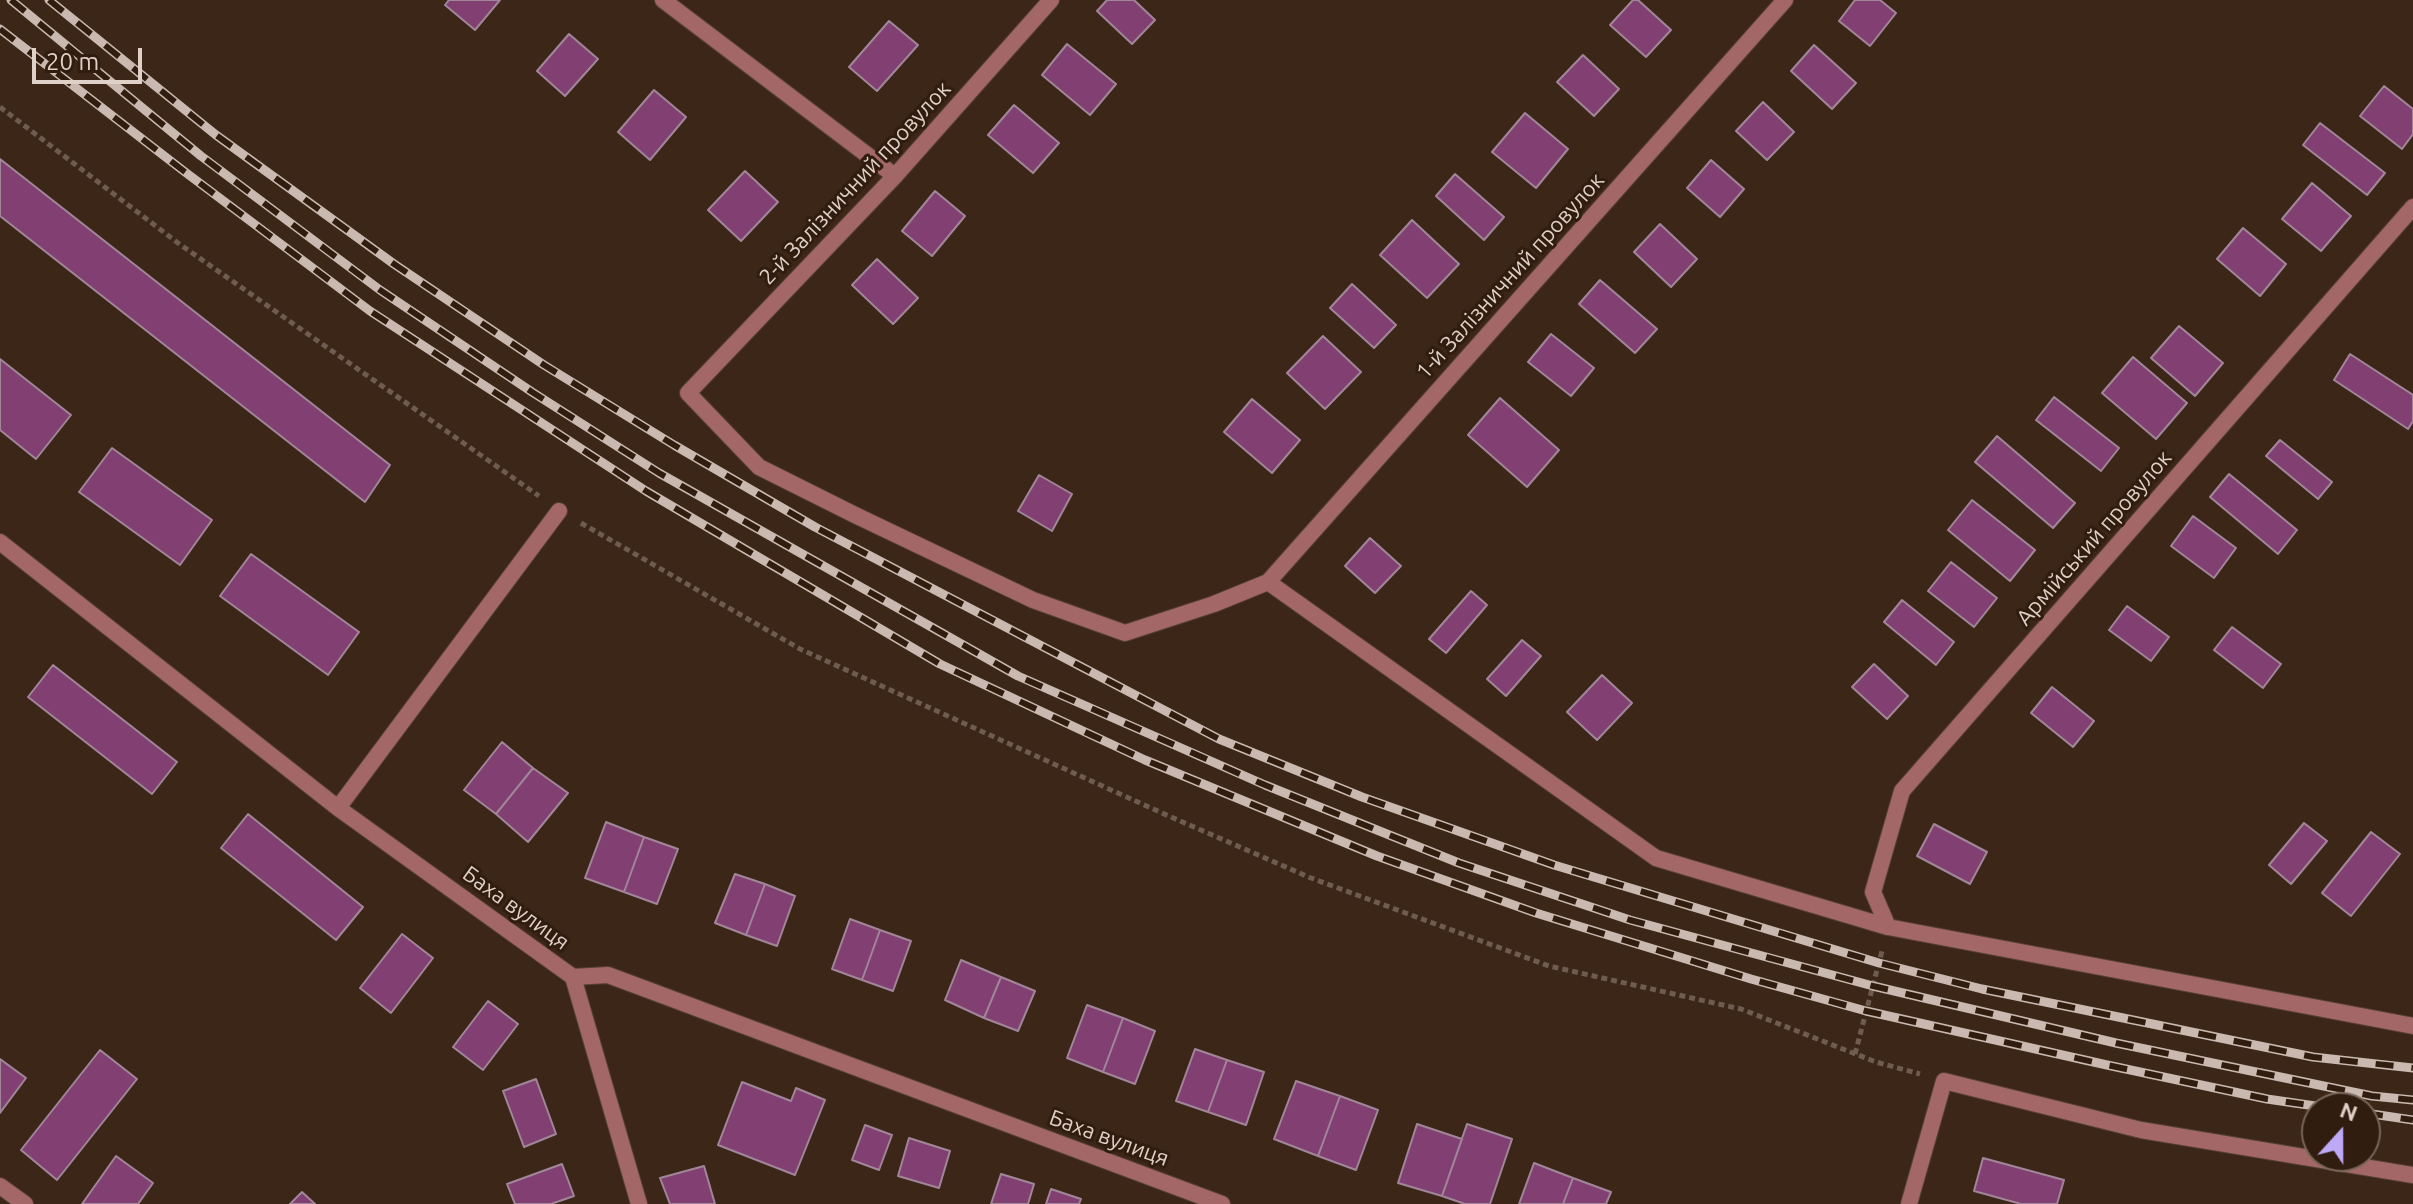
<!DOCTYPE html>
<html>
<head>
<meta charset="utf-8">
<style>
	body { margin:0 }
	#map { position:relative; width:2413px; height:1204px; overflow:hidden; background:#3c2618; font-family:Ubuntu,sans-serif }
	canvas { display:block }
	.north { position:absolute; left:2301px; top:1092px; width:80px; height:80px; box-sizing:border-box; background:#311d0f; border:2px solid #776559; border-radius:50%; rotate:21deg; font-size:22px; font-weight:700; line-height:32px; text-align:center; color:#dfd0c8 }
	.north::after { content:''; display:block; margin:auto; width:28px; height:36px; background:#bda9f5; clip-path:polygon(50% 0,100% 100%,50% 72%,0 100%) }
	.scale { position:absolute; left:32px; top:48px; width:110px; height:36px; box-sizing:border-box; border:4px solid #dfd0c8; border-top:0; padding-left:10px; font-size:24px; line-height:28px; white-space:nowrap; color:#dfd0c8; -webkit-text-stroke:6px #311d0f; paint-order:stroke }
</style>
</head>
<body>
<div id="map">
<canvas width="2413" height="1204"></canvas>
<div class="north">N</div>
<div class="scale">20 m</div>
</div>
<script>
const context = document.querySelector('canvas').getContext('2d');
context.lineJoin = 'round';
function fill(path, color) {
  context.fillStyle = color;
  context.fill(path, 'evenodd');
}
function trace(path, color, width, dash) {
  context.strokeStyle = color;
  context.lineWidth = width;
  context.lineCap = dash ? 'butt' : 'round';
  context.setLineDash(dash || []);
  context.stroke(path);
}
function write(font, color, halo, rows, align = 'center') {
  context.font = font + ' Ubuntu,sans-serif';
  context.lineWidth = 6;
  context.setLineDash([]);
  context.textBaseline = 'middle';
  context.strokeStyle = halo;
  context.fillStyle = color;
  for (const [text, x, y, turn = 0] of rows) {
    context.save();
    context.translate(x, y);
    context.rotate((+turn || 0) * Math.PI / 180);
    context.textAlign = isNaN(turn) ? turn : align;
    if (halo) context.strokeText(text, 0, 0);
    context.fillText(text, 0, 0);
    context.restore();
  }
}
const building = new Path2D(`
	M449,0H500L475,30L445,5Z
	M1107,0H1134L1155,20L1132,44L1097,11Z
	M1633,0H1638L1671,30L1646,57L1610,25Z
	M1855,0H1880L1896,13L1870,46L1839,21Z
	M889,21L918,45L877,91L849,67Z
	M569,34L598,59L565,96L537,71Z
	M1067,44L1116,84L1090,115L1042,75Z
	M1814,45L1856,83L1832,109L1791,71Z
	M1583,55L1619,89L1594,116L1557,82Z
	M2384,86L2413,109V134L2402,149L2360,116Z
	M654,90L686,117L650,160L618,132Z
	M1763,102L1794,132L1767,160L1736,131Z
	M1014,105L1059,143L1033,173L988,135Z
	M1525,113L1568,149L1536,188L1492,152Z
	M2320,123L2385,173L2367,195L2303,145Z
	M0,159L390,465L365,502L0,216Z
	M1711,160L1744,189L1720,217L1687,188Z
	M745,171L778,202L741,241L708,210Z
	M1455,174L1504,217L1484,240L1436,196Z
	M2312,183L2351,216L2321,251L2282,219Z
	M935,191L965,216L932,256L902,231Z
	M1412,220L1459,264L1427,298L1380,255Z
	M1660,224L1697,259L1671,287L1634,252Z
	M2243,228L2286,264L2260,296L2217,259Z
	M877,259L918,298L893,324L852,285Z
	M1600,280L1657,329L1635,353L1579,304Z
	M1352,284L1396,325L1374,348L1330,308Z
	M2179,326L2223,363L2195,396L2151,358Z
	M1551,334L1594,368L1571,396L1528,362Z
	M1323,336L1361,372L1325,409L1287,373Z
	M2350,354L2413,395V421L2408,429L2334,380Z
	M2133,357L2187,403L2156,439L2102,393Z
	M0,359L71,415L36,459L0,430Z
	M2054,397L2119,448L2101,471L2036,420Z
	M1500,398L1559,450L1527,487L1468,435Z
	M1252,399L1300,440L1272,473L1224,432Z
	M1997,436L2075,503L2053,528L1975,462Z
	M2280,440L2332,482L2318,499L2266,456Z
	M112,448L212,520L180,565L79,492Z
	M2229,474L2297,530L2278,554L2210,497Z
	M1039,475L1072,494L1052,531L1018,511Z
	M1972,500L2035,550L2010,581L1948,530Z
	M2193,516L2236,548L2214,578L2171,546Z
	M1370,538L1401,566L1375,593L1345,566Z
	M251,554L359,632L328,675L220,596Z
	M1951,562L1997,598L1974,627L1928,591Z
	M1471,591L1487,605L1446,653L1429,639Z
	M1902,600L1954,642L1936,665L1884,622Z
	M2127,606L2169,637L2151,661L2109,630Z
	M2232,627L2281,664L2263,688L2214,650Z
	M1522,640L1541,656L1506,696L1487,679Z
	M1874,664L1908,696L1887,719L1852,687Z
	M53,665L177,762L152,794L28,697Z
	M1602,675L1632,703L1597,740L1567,712Z
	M2052,687L2094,721L2073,747L2031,713Z
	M502,742L533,768L496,814L464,790Z
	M533,768L568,793L528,842L496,814Z
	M248,814L363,907L336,940L221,848Z
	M606,822L644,837L624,892L585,878Z
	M2304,823L2327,841L2291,884L2269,865Z
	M1934,824L1987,852L1970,884L1917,856Z
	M2371,832L2400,854L2351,916L2322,893Z
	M644,837L678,849L657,904L624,892Z
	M735,874L765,884L746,935L715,923Z
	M765,884L795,896L777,946L746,935Z
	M850,919L880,930L862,980L832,969Z
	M880,930L911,941L893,991L862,980Z
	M402,934L433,958L391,1013L360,988Z
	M961,960L1001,977L984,1018L945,1000Z
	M1001,977L1035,991L1018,1031L984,1018Z
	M488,1001L518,1024L483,1070L453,1047Z
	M1087,1005L1123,1018L1103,1072L1067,1058Z
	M1123,1018L1155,1031L1135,1084L1103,1072Z
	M1195,1049L1227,1060L1208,1112L1176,1101Z
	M100,1050L137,1079L57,1180L21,1150Z
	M0,1059L26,1078L0,1113Z
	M1227,1060L1264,1072L1246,1125L1208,1112Z
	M536,1079L556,1134L524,1147L503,1091Z
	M1296,1081L1340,1096L1318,1156L1274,1139Z
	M742,1082L791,1101L796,1088L825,1100L795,1175L718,1145Z
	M1340,1096L1378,1110L1356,1170L1318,1156Z
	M1417,1124L1462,1139L1442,1196L1398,1183Z
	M1467,1124L1512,1139L1490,1204H1465L1442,1196Z
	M865,1125L892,1135L879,1170L852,1160Z
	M909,1138L950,1151L939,1188L898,1176Z
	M116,1156L153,1183L138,1204H82Z
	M1983,1158L2064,1180L2057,1204H2021L1974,1191Z
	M1534,1163L1573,1178L1563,1204H1519Z
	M562,1164L574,1196L551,1204H515L507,1184Z
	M704,1166L715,1204H670L660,1178Z
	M1001,1174L1034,1184L1028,1204H991Z
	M1573,1178L1611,1192L1606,1204H1563Z
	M1051,1189L1081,1199L1079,1204H1046Z
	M302,1192L315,1204H290Z`);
fill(building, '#823f72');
trace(building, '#a08698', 2);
const minor = new Path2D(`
	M663,0L895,176
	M1051,0L895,176L688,393L759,467L855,515L1033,600L1125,633L1214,604L1268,582L1656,858L1888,927L2413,1026
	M0,542L338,808L573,977L608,975L1222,1204
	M1268,582L1785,0
	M338,808L559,511
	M1888,927L1873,892L1902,791L2413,207
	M573,977L639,1204
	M0,1186L25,1204
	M1909,1204L1944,1081L2141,1130L2413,1175`);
trace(minor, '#564134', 18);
trace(new Path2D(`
	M0,107L178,243L539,496
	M581,523L800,649L1162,813L1311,878L1549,966L1741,1009L1876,1062L1920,1074
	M1855,1054L1882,951`), '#6f5b4f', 5, [6, 4]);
trace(minor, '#a36768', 16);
const rail = new Path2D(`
	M11,0L201,156L380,290L532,392L659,473L1018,676L1265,785L1459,863L1630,920L1873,986L2116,1043L2372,1096L2413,1100
	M49,0L216,135L394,264L544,365L674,445L815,527L1219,739L1362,797L1554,865L1879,963L1982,989L2313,1057L2413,1068
	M0,29L185,172L370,311L646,491L940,664L1145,760L1377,856L1536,913L1751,979L1866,1011L2107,1065L2267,1099L2329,1108
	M2365,1113L2413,1120`);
trace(rail, '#c9b9b0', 9);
trace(rail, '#311d0f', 6, [18]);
write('22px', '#dfd0c8', '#311d0f', [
	["2-й Залізничний провулок",855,183,-47],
	["1-й Залізничний провулок",1510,276,-48],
	["Армійський провулок",2094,538,-49],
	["Баха вулиця",516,908,36],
	["Баха вулиця",1109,1138,20]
]);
</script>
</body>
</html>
